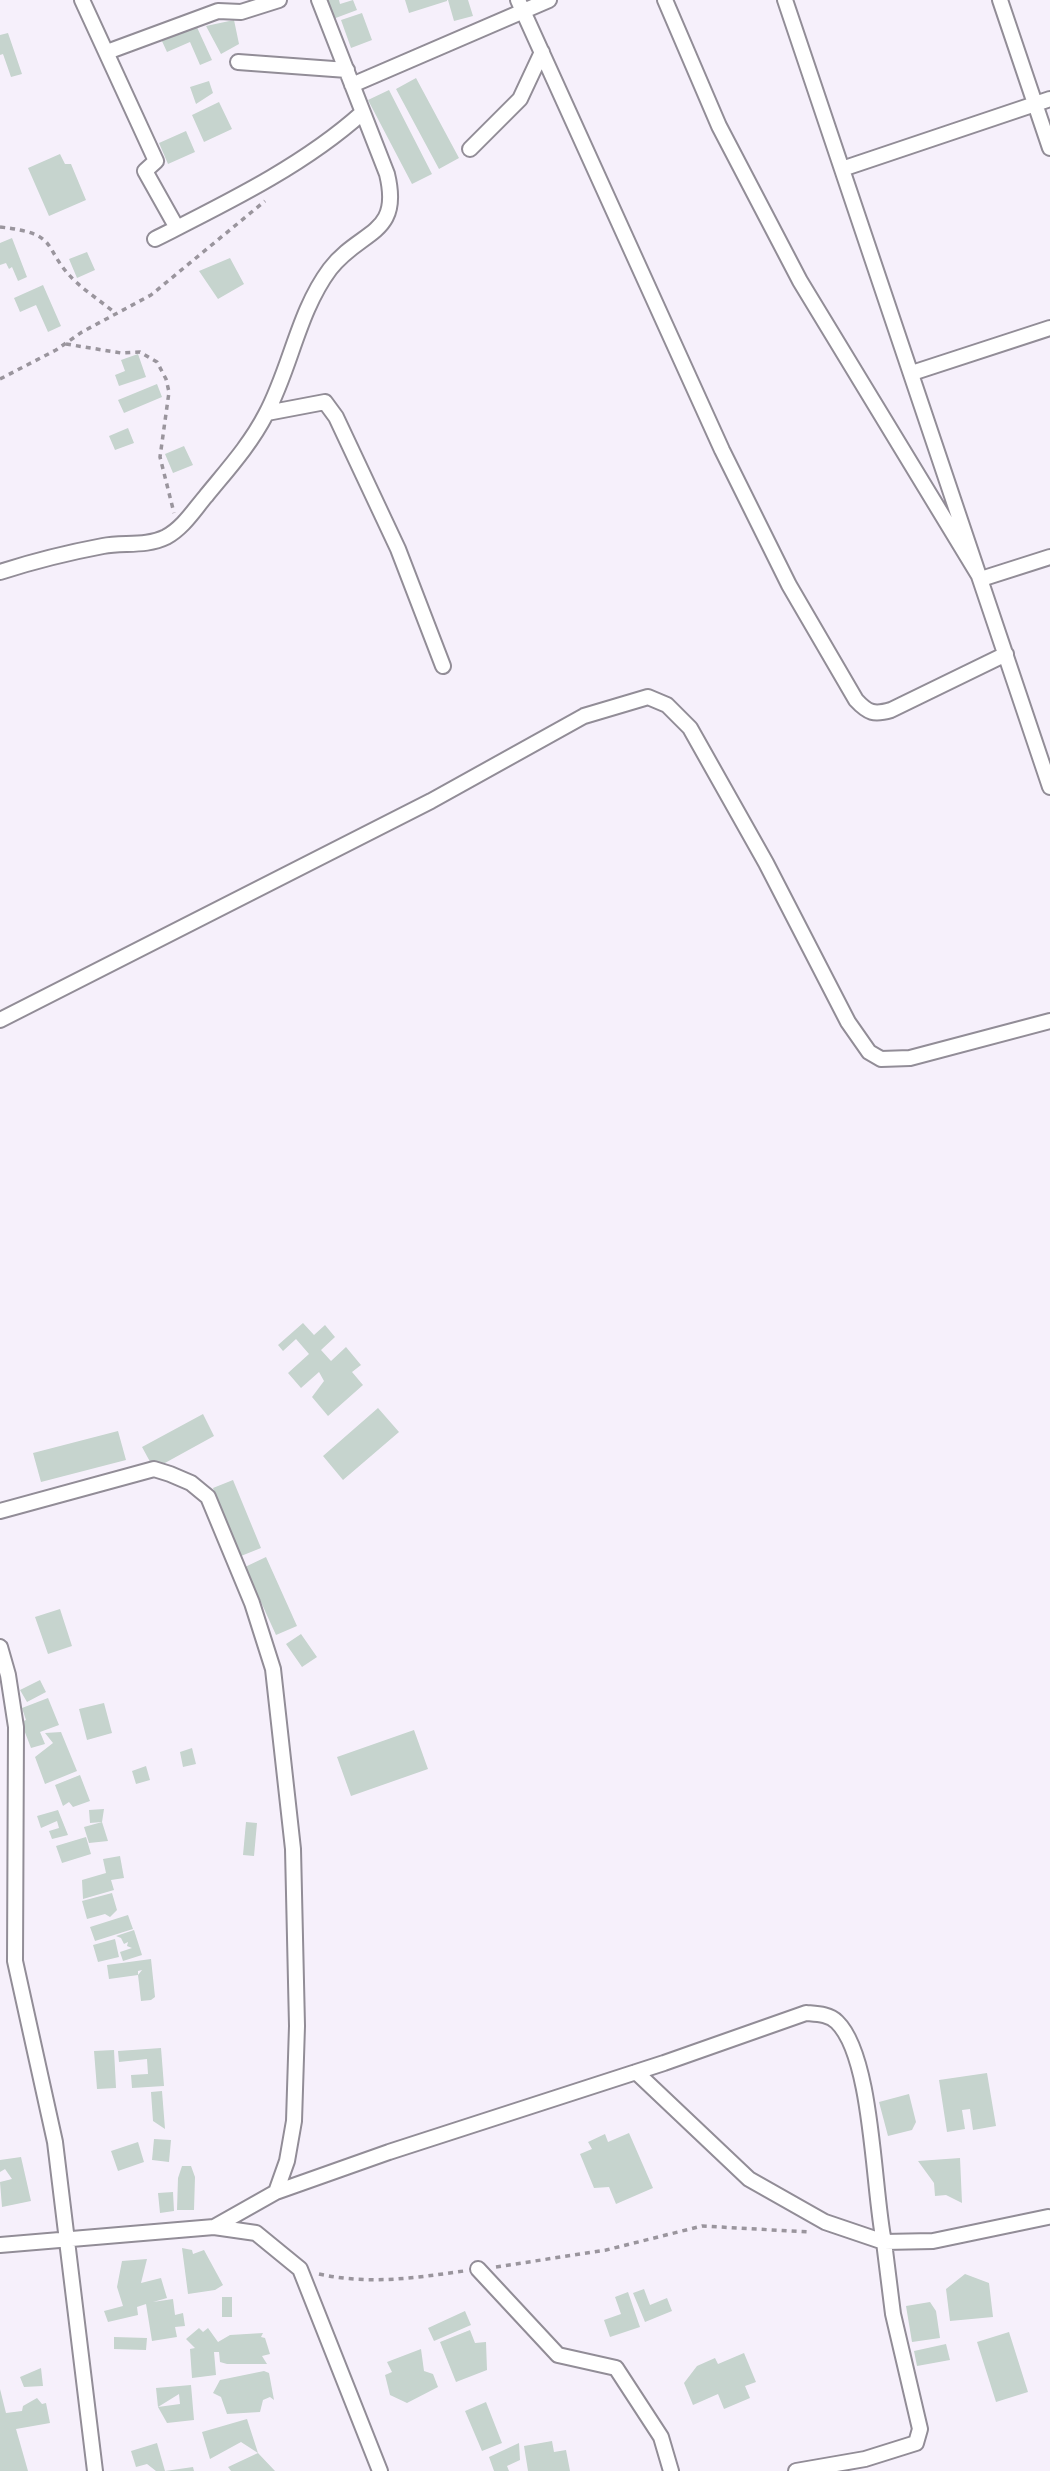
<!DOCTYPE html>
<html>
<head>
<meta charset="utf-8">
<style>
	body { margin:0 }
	canvas { display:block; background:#f6f0fb }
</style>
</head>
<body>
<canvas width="1050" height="2471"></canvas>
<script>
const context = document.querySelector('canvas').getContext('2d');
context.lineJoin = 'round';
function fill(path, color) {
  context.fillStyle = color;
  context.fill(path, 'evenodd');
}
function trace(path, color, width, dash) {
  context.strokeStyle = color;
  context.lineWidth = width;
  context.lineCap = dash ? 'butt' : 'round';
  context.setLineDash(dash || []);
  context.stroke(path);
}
fill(new Path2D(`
	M326,0H339L340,4L353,0L357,10L333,19Z
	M405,0H447V1L409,13Z
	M448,0H468L473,16L454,21Z
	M362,13L372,40L351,48L341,20Z
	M234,20L239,44L221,54L206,26Z
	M195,23L212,60L200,65L190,42L167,52L161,39Z
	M8,33L22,74L11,77L3,54L0,55V35Z
	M416,78L459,158L439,169L396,89Z
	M209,81L213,93L196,104L190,87Z
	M389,90L432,174L412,184L368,100Z
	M219,102L232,129L204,142L192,115Z
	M186,131L195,152L168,164L159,143Z
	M60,154L65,164H71L86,200L49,216L28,168Z
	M12,238L27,277L18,281L12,267L9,269L6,263L0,265V243Z
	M87,252L95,270L77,278L69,259Z
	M230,258L244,284L218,299L199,271Z
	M43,285L61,326L48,332L36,305L20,312L14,298Z
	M138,354L146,377L119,386L115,375L125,371L121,360Z
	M157,384L162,397L124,413L118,400Z
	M128,428L134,443L115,450L109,436Z
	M184,446L193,465L173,473L165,454Z
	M303,1323L314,1335L325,1325L335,1337L321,1350L331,1361L346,1347L361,1365L352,1372L363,1385L328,1416L312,1397L324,1381L319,1372L301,1388L288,1373L309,1354L296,1339L283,1351L278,1345Z
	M378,1408L399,1432L343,1480L323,1456Z
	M203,1414L214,1436L154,1469L142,1447Z
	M118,1431L126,1460L41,1482L33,1453Z
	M233,1480L261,1548L241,1556L213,1488Z
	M266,1557L297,1626L276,1635L245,1567Z
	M60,1609L72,1646L48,1654L35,1617Z
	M301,1634L317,1657L302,1667L286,1644Z
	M40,1680L46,1692L27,1702L20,1690Z
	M48,1698L59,1725L40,1732L45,1744L31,1748L21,1722L26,1720L22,1708Z
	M104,1703L112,1733L87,1740L79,1709Z
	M414,1730L428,1769L351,1796L337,1757Z
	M61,1732L77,1771L45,1784L35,1757L53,1743L45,1733Z
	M192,1748L196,1764L183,1767L180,1752Z
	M146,1766L150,1780L136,1784L132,1771Z
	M80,1775L90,1801L73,1807L69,1802L63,1806L55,1785Z
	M104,1809L102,1822L108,1841L89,1843L84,1827L102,1822L90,1823L89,1810Z
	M58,1810L68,1835L52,1839L49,1831L59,1828L57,1821L41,1828L37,1816Z
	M246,1822L257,1823L254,1856L243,1855Z
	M86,1837L91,1854L62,1863L56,1846Z
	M120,1856L124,1878L111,1880L114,1890L83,1899L82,1880L106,1873L103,1859Z
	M112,1893L117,1910L110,1917L105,1914L87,1919L82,1901Z
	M128,1915L133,1929L95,1941L90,1927Z
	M134,1930L142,1955L123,1961L120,1952L132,1948L127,1946L128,1942L124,1944L121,1938L116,1936Z
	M115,1939L119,1957L98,1962L93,1945Z
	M151,1959L155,1997L151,2000L141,2001L138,1975L142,1970L138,1971V1975L109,1979L107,1965Z
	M161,2048L164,2086L132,2088L131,2075L148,2074L147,2059L119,2062L118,2051Z
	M114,2050L116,2088L97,2089L94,2051Z
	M987,2073L996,2126L973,2130L970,2109L962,2110L965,2129L947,2132L939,2080Z
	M162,2091L165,2129L153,2121L151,2092Z
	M909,2094L916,2122L912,2130L888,2136L879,2102Z
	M629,2133L653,2188L616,2204L609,2187L594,2188L580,2154L592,2149L588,2142L605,2134L608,2142Z
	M154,2139L171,2140L169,2162L152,2160Z
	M138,2142L144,2162L118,2171L111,2151Z
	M21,2157L31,2201L2,2207L0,2182L12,2179L5,2169L0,2172V2160Z
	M960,2158L962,2203L946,2195L935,2196L934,2183L918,2161Z
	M182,2166H191L195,2177L194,2210H177L178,2178Z
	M173,2192L174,2211L160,2213L158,2193Z
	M182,2248L192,2250L193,2254L204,2250L223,2285L215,2290L188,2294Z
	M147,2259L141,2283L161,2278L167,2298L153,2302L173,2299L175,2315L183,2313L185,2326L175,2327L177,2337L152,2341L146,2304L137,2307L138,2315L108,2322L104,2311L123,2306L117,2287L122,2261Z
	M965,2274L989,2283L993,2317L950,2321L946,2289Z
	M644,2289L650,2305L667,2298L672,2311L645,2322L633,2293Z
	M628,2292L640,2327L610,2337L604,2320L621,2314L615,2297Z
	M222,2297H232V2317H222Z
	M930,2302L936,2311L940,2338L912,2342L906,2306Z
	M465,2311L471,2325L434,2341L428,2328Z
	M199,2328L203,2332L208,2328L218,2342L230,2335L263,2333L261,2337L265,2338L270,2354L262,2356L267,2364H227L220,2362L219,2352H214L216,2375L192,2378L190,2349L195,2348L186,2339Z
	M470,2330L475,2343L486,2342L487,2370L456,2382L440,2342Z
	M1009,2332L1028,2392L996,2402L977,2342Z
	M114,2337L147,2338L146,2350L114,2349Z
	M946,2344L950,2360L917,2366L914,2351Z
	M421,2349L424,2371L433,2374L438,2387L407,2403L390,2395L385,2375L392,2372L387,2362Z
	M744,2353L756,2382L745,2386L750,2398L724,2409L718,2394L693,2405L684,2383L697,2366L715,2358L718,2364Z
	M41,2368L43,2386L24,2387L20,2377Z
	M264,2371L269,2373L274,2400L270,2397L263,2400L260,2412L227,2414L221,2397L213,2393L220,2380Z
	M191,2385L194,2420L167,2423L158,2407L180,2404L179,2394L158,2407L156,2388Z
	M0,2389L6,2413L22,2411L23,2406L37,2398L42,2404L46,2403L50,2423L16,2429L28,2471H0Z
	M486,2402L502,2443L482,2451L465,2411Z
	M247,2419L258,2453L241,2442L210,2459L202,2432Z
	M552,2441L554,2452L566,2450L570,2471H528L524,2446Z
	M157,2443L165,2471L193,2467L194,2471H156L147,2464L136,2467L131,2451Z
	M519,2443L520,2460L507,2466L509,2471H494L489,2457Z
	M258,2453L275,2471H231L228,2467Z`), '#c6d4ce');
const street = new Path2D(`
	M82,0L156,161L145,171L177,228
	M518,0L722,450L789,585L856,700C868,713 874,715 891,710L1006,654
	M665,0L719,126L800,281L981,579L1050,557
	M785,0L1050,787
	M1000,0L1050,148
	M107,52L218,11L241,12L279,0
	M238,62L347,70
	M352,85L549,0
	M470,149L520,99L542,52
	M842,169L1050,99
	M155,239C226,203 303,166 362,113
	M912,373L1050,328
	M267,413L325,402L336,417L398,549L443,666
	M0,572C31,562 71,552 103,546C123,542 146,547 166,537C183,528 194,510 206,496C228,469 250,445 266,414C291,367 298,312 330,269C361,229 402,236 387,174L319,0
	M0,1020L431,801L584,716L648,697L667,705L690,728L766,863L848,1022L869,1052L881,1059L910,1058L1050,1021
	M0,1511L154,1469L170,1474L191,1483L208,1497L252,1603L273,1669L293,1849L297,2026L294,2121L287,2161L276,2192L214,2227
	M0,1647L8,1675L16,1727L15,1961L55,2142L95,2471
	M636,2072L749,2179L825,2222L884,2242L893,2314L920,2429L916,2443L865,2459L796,2471
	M276,2192L389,2152L664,2063L806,2013C817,2014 829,2014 837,2022C873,2057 873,2190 884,2242L933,2241L1048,2217
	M0,2245L214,2227L256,2233L300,2269L380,2471
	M478,2269L558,2355L616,2368L661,2437L671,2471`);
trace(street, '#928d97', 18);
trace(new Path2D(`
	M0,227C63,234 40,248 76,282C88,293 102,302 115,313
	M66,344L121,353L140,352L157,362L166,379L169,392L160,457L174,513
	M0,379L56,350L82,332L151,295L265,201
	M496,2267L606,2250L702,2226L809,2232
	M319,2274C369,2285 414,2278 464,2271`), '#9a959d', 3.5, [5, 5]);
trace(street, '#fff', 14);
</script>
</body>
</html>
